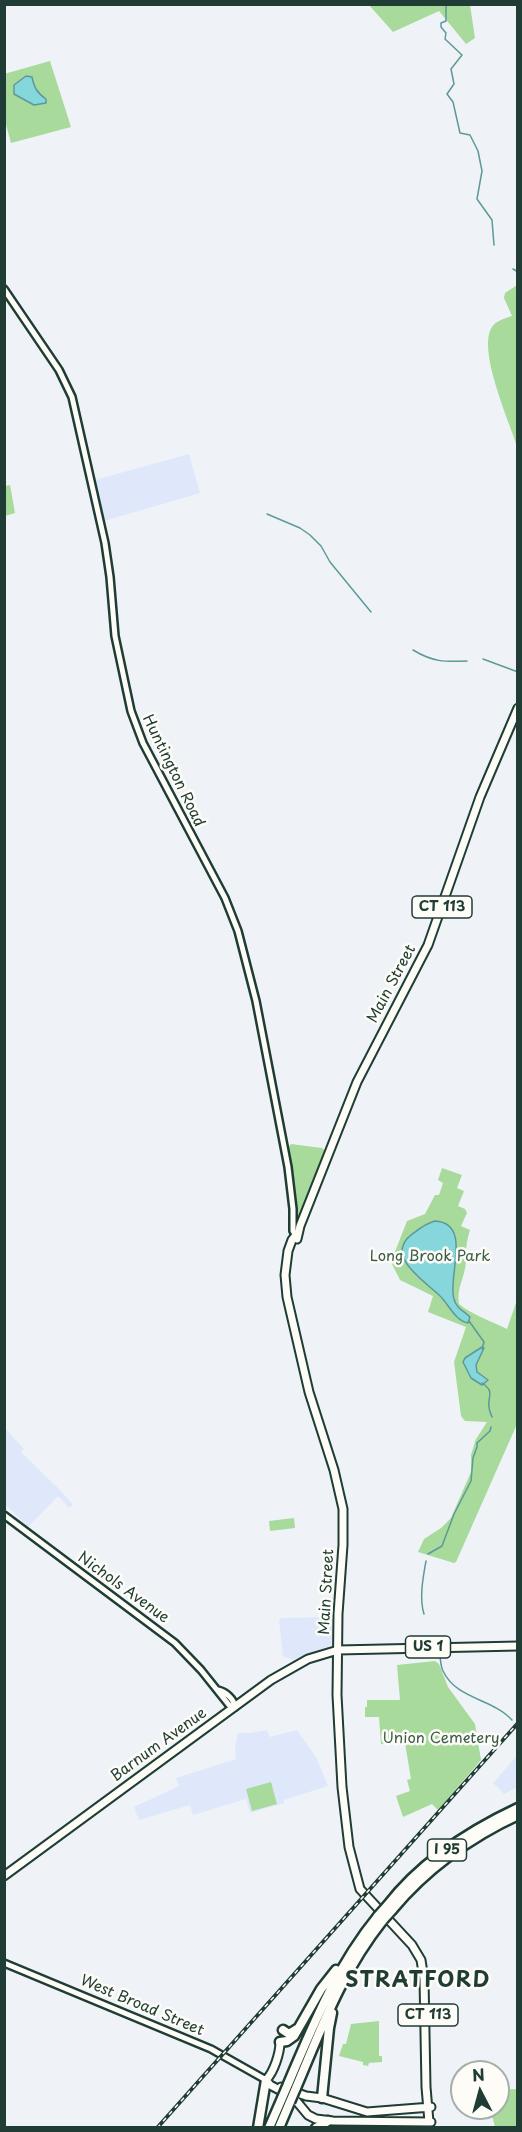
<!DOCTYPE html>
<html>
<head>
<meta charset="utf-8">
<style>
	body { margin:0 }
	#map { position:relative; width:522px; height:2132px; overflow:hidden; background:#eff3f8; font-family:"Playpen Sans",sans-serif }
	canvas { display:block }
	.frame { position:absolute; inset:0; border:6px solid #1f3d34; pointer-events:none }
	.north { position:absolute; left:450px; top:2060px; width:60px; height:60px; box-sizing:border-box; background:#fdfcf7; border:2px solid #a4b0a9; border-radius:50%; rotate:354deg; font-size:16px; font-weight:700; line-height:24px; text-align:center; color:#1f3d34 }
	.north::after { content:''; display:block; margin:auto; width:21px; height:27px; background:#1f3d34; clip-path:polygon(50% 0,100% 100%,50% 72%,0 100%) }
</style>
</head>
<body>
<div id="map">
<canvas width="522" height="2132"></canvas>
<div class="frame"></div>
<div class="north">N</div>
</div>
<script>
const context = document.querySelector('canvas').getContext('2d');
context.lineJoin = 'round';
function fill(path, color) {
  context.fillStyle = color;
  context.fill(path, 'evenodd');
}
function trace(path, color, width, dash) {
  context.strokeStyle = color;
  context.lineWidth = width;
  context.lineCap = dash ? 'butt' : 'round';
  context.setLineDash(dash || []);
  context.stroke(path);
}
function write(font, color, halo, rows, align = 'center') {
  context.font = font + ' "Playpen Sans",sans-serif';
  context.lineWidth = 5;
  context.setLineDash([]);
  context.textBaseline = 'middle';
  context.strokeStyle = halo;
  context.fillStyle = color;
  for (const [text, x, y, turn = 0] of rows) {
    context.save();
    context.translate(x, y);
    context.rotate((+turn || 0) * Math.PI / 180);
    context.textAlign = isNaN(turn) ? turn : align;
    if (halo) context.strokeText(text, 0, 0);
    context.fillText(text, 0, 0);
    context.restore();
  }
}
fill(new Path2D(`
	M189,454L200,493L104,521L95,480Z
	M4,1427L24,1449L21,1452L62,1492L73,1505L69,1508L58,1496L28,1527L5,1504Z
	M332,1617L333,1642L331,1645L293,1660L283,1656L279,1620L281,1618Z
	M267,1730L270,1737L297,1730L316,1757L328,1786L284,1800V1803L250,1813L246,1799L193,1815L190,1805L139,1820L134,1807L179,1786L176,1778L236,1759L235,1748L238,1733H250Z
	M517,1756V1787L504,1794L493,1783Z`), '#dee8fa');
fill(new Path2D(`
	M369,5H470L475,38L466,44L439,11L393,32Z
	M50,61L71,127L11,143L5,121L4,74Z
	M517,285V446C509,421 477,349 492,327C495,321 506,318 512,316L504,298L505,293Z
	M10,485L15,513L5,516V486Z
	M291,1144L322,1148L325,1151L295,1229L294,1197L287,1150Z
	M442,1168L462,1175L457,1188L464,1191L458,1206L465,1209L467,1213L461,1226L470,1230C466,1243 466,1249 466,1262C465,1277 456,1289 459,1304C471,1314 493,1322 507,1329L517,1300V1424L456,1562L454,1563L418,1552L424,1539L441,1528L451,1518L471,1472V1455L476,1439L487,1422L465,1421L461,1416L454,1362L466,1327L428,1312L433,1296L400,1280L391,1262L407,1221L425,1214L435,1195H439L443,1183L438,1180Z
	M294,1518L295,1528L270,1531L269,1521Z
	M435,1661L439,1664L448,1687L475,1724L481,1760L438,1810L432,1804L403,1817L396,1796L410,1791L407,1780L411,1779L405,1743L381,1744L379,1717H365V1707H367V1700H400L397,1665Z
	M271,1782L277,1804L252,1811L246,1789Z
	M379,2021V2056H382V2062L369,2063L368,2066L363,2065V2062L339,2056L343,2044H346L351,2024Z
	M517,2089V2127H495L490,2108H498V2090Z`), '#a7da9b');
const water = new Path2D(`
	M26,76L32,77C34,87 37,93 46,99V103L34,105L14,94V85Z
	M435,1221C473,1223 447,1278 454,1299C456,1308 464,1311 470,1317L468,1323C454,1320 449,1304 439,1295C423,1280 385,1256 411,1235C419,1229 426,1223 435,1221Z
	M482,1347L484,1348L476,1365L477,1372L488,1380L482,1385L471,1378L463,1362L465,1358Z`);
fill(water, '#86d7dc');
trace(water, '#5d9999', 1.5);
trace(new Path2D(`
	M446,4V21L441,23V27L446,33L445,39L462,55L451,69L454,84L447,94L453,102L460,133L470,135L478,151L482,171L477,199L492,220L494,245
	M513,269L518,272
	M267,514L300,528L310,535L321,546L330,562L371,612
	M413,650C433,662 444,662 467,661
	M483,659L518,672
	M469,1321L484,1342L482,1349
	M482,1383C496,1393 487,1395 489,1407C489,1411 491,1414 492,1417
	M428,1554L442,1546L454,1514L471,1481L473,1458L477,1447V1443L490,1431L491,1427
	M424,1614C419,1598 423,1578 426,1561
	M439,1652C441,1658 440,1665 443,1671C457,1700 492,1698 512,1720`), '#5d9999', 1.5);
const secondary = new Path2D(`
	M4,289L59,370L72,397L105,543L110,577L115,636L131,711L143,743L225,898L238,931L256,1001L288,1167L293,1209V1231L296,1235
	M4,1515L175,1643L201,1670L229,1705L235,1707
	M218,1690C226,1692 234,1699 235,1707
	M4,1963L211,2049L266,2080`);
const primary = new Path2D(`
	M296,1235L292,1240L288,1251L285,1275L287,1297L309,1392L334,1470L343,1509V1545L338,1614L337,1695L342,1787L349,1847L360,1889L412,1945L421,1960L424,1979L426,2087L429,2122
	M297,1239L300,1226L357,1082L428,945L480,797L518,708
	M4,1876L271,1680L308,1659L338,1650L518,1646
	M266,2080L270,2085L293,2097L308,2115L316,2119L333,2121L431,2122
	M266,2080C274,2072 280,2053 280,2042
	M281,2087L306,2096L322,2098L367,2112L431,2107`);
const highway = new Path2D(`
	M387,1906C420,1863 469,1831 518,1808
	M392,1910C425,1870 470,1837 518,1815
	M283,2030L289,2034L297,2029
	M280,2042L287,2041L294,2036L321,1989L336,1970
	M288,2084C313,2025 337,1966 378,1916
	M296,2088C322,2027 341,1973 383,1920
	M322,2098L329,2028L332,2013
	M258,2128L266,2080
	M269,2128L282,2098
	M279,2128L290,2102
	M316,2128L328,2121`);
trace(secondary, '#1f3d34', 10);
trace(primary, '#1f3d34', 11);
trace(highway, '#1f3d34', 13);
trace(secondary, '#fdfcf7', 5);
trace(primary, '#fdfcf7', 7);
trace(highway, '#fdfcf7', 8);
const rail = new Path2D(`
	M157,2128L518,1723`);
trace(rail, '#1f3d34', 4);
trace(rail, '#fdfcf7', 1.5, [4.5]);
const highwayBridge = new Path2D(`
	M378,1916L387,1906
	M383,1920L392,1910
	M282,2098L288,2084
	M290,2102L296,2088`);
trace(highwayBridge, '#1f3d34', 13, []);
trace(highwayBridge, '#fdfcf7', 8);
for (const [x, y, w] of [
	[442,907,60],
	[428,1647,45],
	[447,1850,39],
	[428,2015,60]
]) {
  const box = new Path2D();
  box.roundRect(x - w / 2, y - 11, w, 22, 4.5);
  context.fillStyle = '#fdfcf7';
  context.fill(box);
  trace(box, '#1f3d34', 1.5);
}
write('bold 14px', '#1f3d34', null, [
	["CT 113",442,907],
	["US 1",428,1647],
	["I 95",447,1850],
	["CT 113",428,2015]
]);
write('15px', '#1f3d34', '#fdfcf7', [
	["Huntington Road",173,771,64],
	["Main Street",392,984,-62],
	["Nichols Avenue",123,1588,36],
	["Main Street",327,1592,-87],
	["Barnum Avenue",159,1745,-36],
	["West Broad Street",142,2006,23]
]);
write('15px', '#3a5c49', '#fdfcf7', [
	["Long Brook Park",430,1257],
	["Union Cemetery",441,1739]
]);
context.letterSpacing = '1.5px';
write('bold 21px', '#1f3d34', '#fdfcf7', [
	["STRATFORD",418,1981]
]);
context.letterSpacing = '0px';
</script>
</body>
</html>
